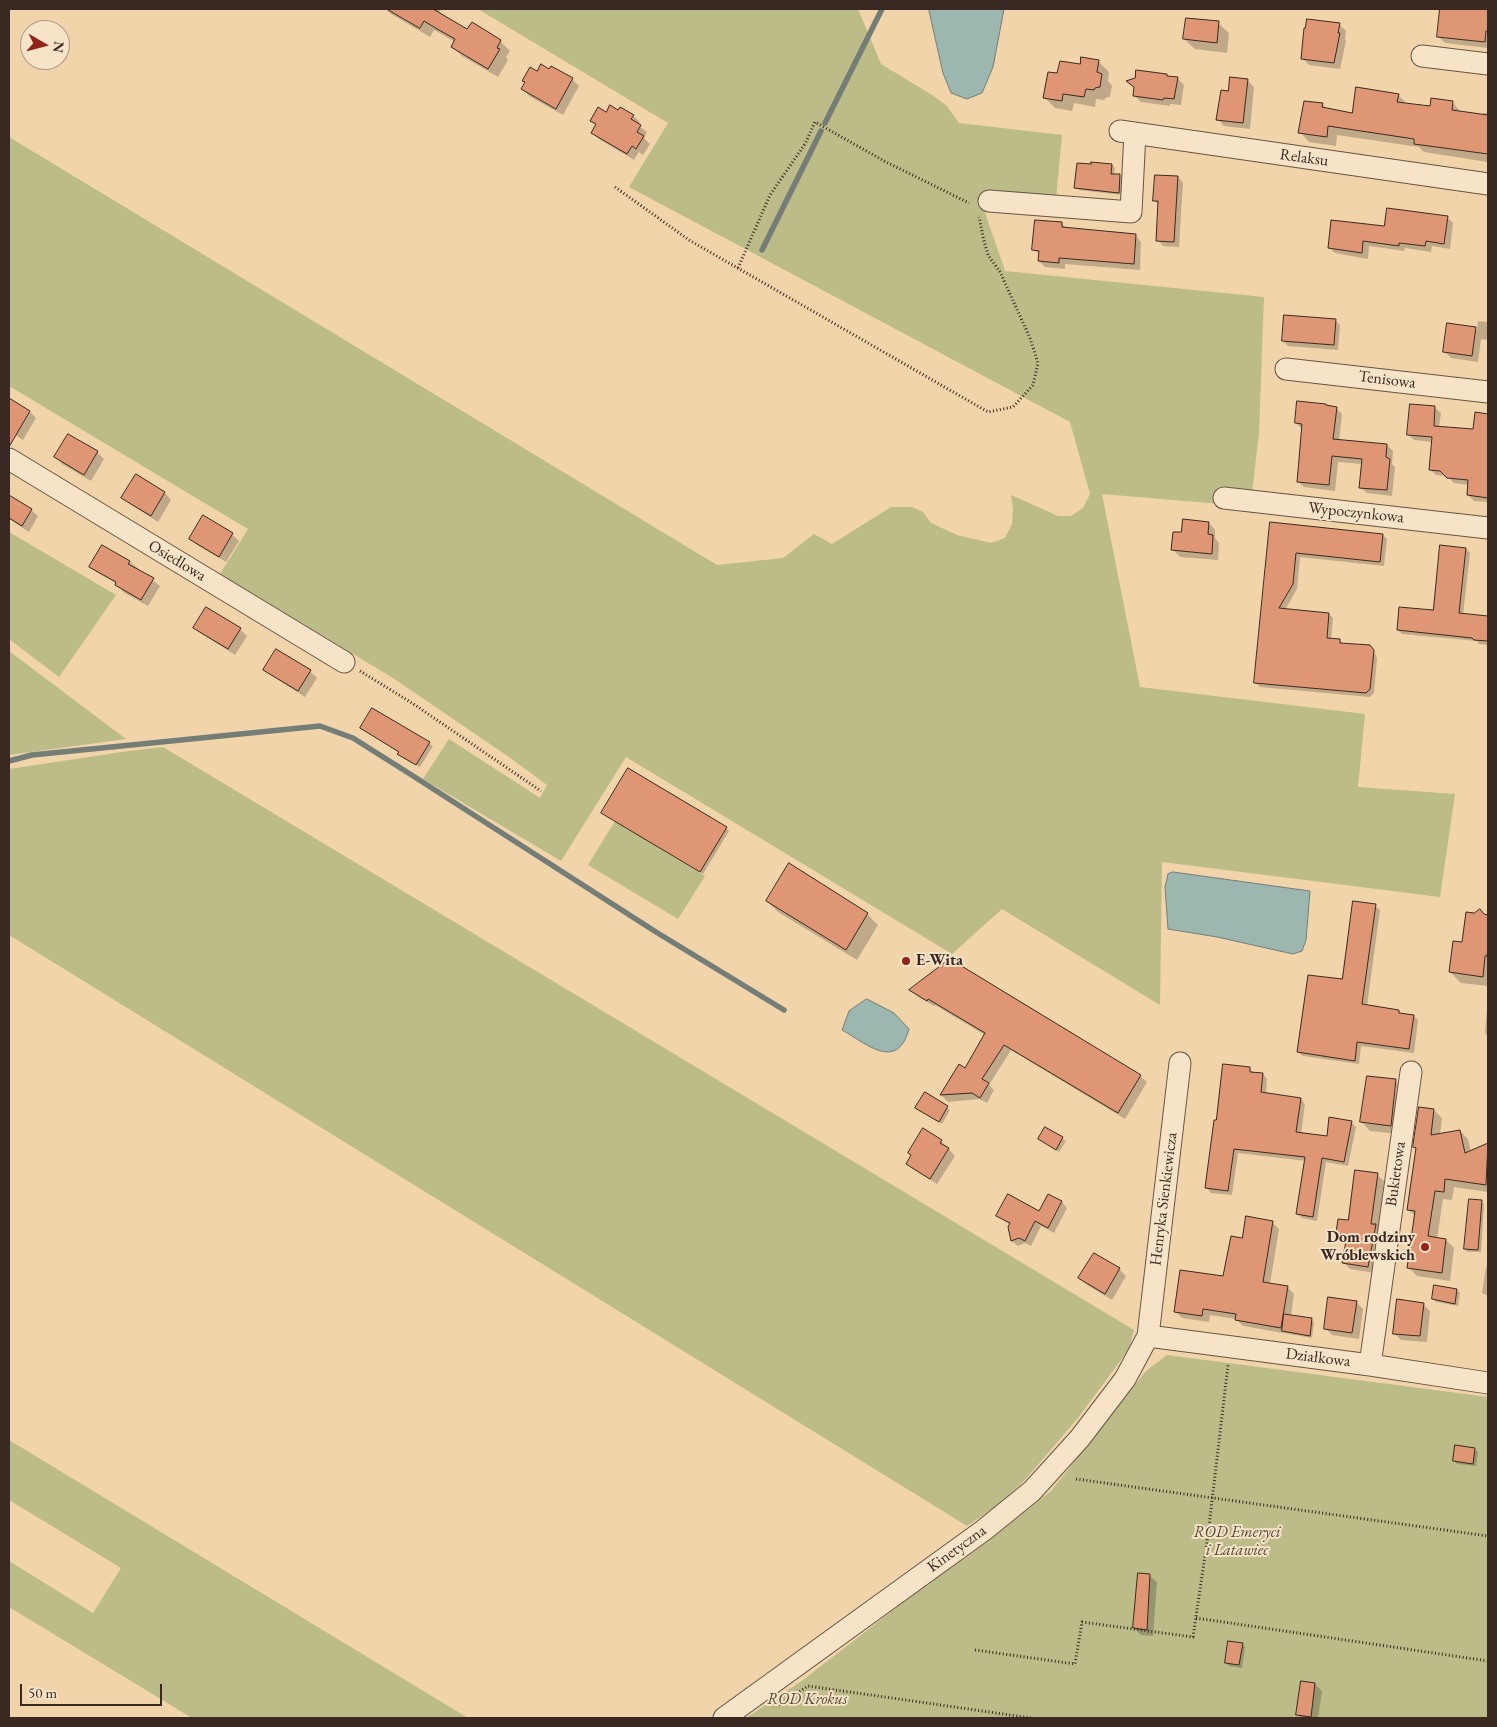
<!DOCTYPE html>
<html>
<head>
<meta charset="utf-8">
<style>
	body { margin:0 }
	#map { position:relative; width:1497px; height:1727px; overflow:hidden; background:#f1d4aa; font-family:"EB Garamond",serif }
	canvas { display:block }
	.frame { position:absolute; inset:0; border:10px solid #3a2922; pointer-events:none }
	.north { position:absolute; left:20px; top:20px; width:50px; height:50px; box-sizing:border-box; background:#f6e3c8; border:1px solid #ab9986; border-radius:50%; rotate:98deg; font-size:14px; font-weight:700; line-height:20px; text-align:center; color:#3a2922 }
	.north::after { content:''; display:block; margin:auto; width:18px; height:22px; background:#8f2418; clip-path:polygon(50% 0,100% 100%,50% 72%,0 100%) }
	.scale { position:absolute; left:20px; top:1684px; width:142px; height:22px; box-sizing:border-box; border:2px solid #3a2922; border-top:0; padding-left:6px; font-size:15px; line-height:18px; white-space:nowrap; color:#3a2922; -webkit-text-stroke:4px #f6e3c8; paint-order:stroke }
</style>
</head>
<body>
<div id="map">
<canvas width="1497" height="1727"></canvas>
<div class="frame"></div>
<div class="north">N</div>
<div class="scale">50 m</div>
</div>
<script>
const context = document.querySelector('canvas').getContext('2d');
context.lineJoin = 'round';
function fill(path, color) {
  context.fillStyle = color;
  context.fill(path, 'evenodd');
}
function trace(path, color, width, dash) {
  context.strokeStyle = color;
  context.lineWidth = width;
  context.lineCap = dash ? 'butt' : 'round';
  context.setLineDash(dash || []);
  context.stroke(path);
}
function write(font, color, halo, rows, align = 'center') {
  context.font = font + ' "EB Garamond",serif';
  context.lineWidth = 4;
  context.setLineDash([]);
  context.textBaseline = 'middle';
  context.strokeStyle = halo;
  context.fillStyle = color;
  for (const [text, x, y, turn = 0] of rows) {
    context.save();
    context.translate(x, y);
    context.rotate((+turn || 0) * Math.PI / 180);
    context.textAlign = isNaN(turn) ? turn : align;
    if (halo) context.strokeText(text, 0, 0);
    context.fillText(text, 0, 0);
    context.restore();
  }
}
fill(new Path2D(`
	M478,9H858L881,64L932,95L947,106L959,123L1062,135L1056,199L982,193L987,207H983L1005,271L1264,297L1259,433L1252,493L1221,504L1102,494L1140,687L1365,714L1358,787L1455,794L1440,897L1162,862L1160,1005L1002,909L952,954L626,757L561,861L423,779L449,739L540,798L547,785L509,757L393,678L220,574L248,529L9,386V137L717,565L783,558L814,534L832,544L891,507H912L923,512L931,523L957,535L991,543L1005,538L1012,524L1013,509L1011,495L1058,516H1071L1083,508L1090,494L1070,422L629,187L668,123Z
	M9,532L116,595L59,677L9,639Z
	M9,651L126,739L9,755Z
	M163,747L1134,1330L1129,1349L1078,1418L1024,1481L998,1505L967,1526L9,935V769L122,752Z
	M615,821L705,876L678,919L588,865Z
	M1167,1355L1488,1397V1718H746L803,1680L919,1590L986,1543L1051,1491L1146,1371Z
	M9,1440L468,1718H192L9,1607V1561L93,1613L121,1568L9,1500Z`), '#bbbc87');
const water = new Path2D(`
	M929,9H1004L993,67L982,93L967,99L951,93L943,73Z
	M1173,872L1310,891L1306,940L1302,951L1293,954L1217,937L1168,929L1165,887L1168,874Z
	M867,999L894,1013L909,1029C897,1072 867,1044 842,1030L849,1011Z`);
fill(water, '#9bb7af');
trace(water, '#747e77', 1);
fill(new Path2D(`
	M386,9H441L439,13L468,31L500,41L510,51L506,57L508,60L498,77L462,56L452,47L455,42L450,39L434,30L430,37L391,14Z
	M1442,9H1488V48L1445,43L1439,37Z
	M1218,23L1229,33L1227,53L1195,49L1184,39Z
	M1339,24L1346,31L1345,39L1346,41L1340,69L1309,65L1302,58Z
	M1099,62L1109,72L1108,81L1112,86L1110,97L1105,98V100L1096,99L1095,107L1074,103L1072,111L1055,108L1045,98L1058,75L1081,66Z
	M537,72L572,79L579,86L563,115L529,96L523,89Z
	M1166,75L1169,77L1177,78L1184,85L1181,105L1170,104V106L1141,102L1134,95L1135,89L1128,82Z
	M1247,80L1254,87L1250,129L1224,126L1218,119L1229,92Z
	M1398,95L1408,105L1431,108L1452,102L1461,112L1483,115V113H1488V162L1424,152L1419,147L1337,135L1336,146L1309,142L1300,132L1322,104L1327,109L1353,115Z
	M618,112L633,116L640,122L638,125L647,132L644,138L650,144L643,155L639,152L634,160L599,139L592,133L596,125L592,121L606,114Z
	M1112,165L1115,168L1114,175L1120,176L1123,179L1122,195L1079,190L1076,187Z
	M1178,177L1183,183L1179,247L1163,246L1158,240L1159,205L1154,200Z
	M1447,217L1453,223L1450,249L1432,246L1431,252L1405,248L1404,251L1369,246L1368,259L1335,253L1329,247L1385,227Z
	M1062,224L1067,229L1135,235L1141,242L1140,270L1065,264V269L1045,267L1039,261L1040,255L1034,249Z
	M1335,320L1340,325L1338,350L1288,346L1283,341Z
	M1478,321L1488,322V340L1481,339L1478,362L1451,358L1445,352L1475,329L1477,330Z
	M9,399L30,412L36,418L23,440L9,431Z
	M1336,408L1342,414L1339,441L1387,445L1393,451L1392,464L1395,467L1392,496L1367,493L1360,487L1363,464L1338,462L1335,491L1304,487L1298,481L1303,430L1296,423Z
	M1435,408L1441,413L1439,427L1474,431L1476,414L1488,415L1486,445H1488V443V502L1474,501L1468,495L1469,485L1454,483L1447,476L1436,475L1431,470L1433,442L1414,440L1408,434Z
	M97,452L104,459L91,481L62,464L56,457Z
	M136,476L165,493L171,500L158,522L130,504L123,498Z
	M9,496L31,510L38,516L29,532L9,519Z
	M1209,523L1215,530V538L1219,543L1218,560L1180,557L1173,550L1182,534Z
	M1271,523L1383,535L1387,539L1384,566L1300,557L1297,589L1285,610L1329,614L1333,618L1331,640L1340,641L1343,644L1374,651L1377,658L1374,693L1370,697L1260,687L1256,683Z
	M232,534L239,541L226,562L197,545L191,538Z
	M103,546L130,562L160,586L148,606L123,592L117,584L98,573L91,567Z
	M1466,549L1470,553L1463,615L1488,617V645L1479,644L1477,641L1402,634L1398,630L1434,612Z
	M195,627L240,629L247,636L235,655L202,634Z
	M265,670L310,671L317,678L305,697L272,676Z
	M372,710L433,746L420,767L402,757L399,754L400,752L361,728Z
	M602,813L726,828L729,831L703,874Z
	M789,865L867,914L878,925L857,960L778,912L767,901Z
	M1375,906L1380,910L1367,1006L1399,1011L1402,1014L1414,1016L1418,1020L1414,1053L1361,1046L1359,1064L1303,1056L1298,1052L1344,981Z
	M1484,915L1488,916V986L1461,983L1450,972L1464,944Z
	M911,990L1140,1076L1147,1082L1125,1119L1011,1050L989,1085L994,1090L987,1103L979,1099L948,1102L941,1095L960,1066L965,1069L985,1035L935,1005L934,1006L917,996Z
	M1487,1008H1488V1036L1485,1033Z
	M1250,1069L1254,1073L1263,1074L1267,1079L1266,1094L1301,1099L1305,1104L1301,1134L1328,1137L1351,1122L1356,1127L1348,1166L1326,1162L1317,1221L1302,1218L1297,1214L1306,1161L1238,1153L1232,1195L1211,1193L1207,1188L1217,1122Z
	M1395,1081L1404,1089L1399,1134L1370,1131L1362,1122ZM1393,1086H1396L1393,1109Z
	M925,1094L950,1110L942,1124L920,1111Z
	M1434,1110L1442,1118L1440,1135L1460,1131L1468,1139L1471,1152L1488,1144V1192L1454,1187L1452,1200L1443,1199L1437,1239L1446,1240L1454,1248L1450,1281L1417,1276L1409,1268L1416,1217L1409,1210L1417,1149L1414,1147Z
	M1046,1129L1066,1141L1059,1152L1039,1139Z
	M941,1141L955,1156L937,1184L914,1170L907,1163Z
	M1377,1175L1384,1181L1378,1228L1382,1232L1375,1273L1350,1269L1344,1263L1347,1240H1344L1337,1233L1349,1221Z
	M1049,1195L1062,1202L1067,1208L1054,1233L1041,1226L1031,1246L1025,1243L1018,1246L1012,1241L1010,1225L998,1216L1040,1212Z
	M1481,1201L1484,1204L1481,1252H1468L1465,1249Z
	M1272,1222L1279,1229L1270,1284L1287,1287L1294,1294L1291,1316L1311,1319L1314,1322L1312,1338L1243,1326L1236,1319L1210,1315L1209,1322L1182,1318L1175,1311L1224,1278L1243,1239Z
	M1094,1255L1119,1269L1126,1276L1112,1300L1087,1285L1080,1278Z
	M1486,1267H1488V1296L1482,1293Z
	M1457,1290L1460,1293L1458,1306L1436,1302L1433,1299Z
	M1356,1302L1363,1309L1359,1339L1332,1335L1325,1328Z
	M1423,1304L1430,1311L1427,1342L1401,1340L1394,1333Z
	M1475,1449L1478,1452L1476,1466L1457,1464L1454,1460Z
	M1150,1576L1157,1582L1153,1636L1141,1635L1134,1628Z
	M1242,1644L1245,1647L1242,1668L1229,1666L1226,1663Z
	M1302,1682L1315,1684L1322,1691L1318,1718H1301L1297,1714Z`), '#0003');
trace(new Path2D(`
	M825,123L882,9
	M762,250L821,131
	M9,761L32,755L320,726L353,738L410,774L656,932L784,1010`), '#747e77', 5.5);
const building = new Path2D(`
	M387,9H433L467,29L472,22L501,40L497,48L500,49L488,69L451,47L455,39L439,30L424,21L420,28Z
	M1440,9H1488V31H1486L1485,42L1437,37Z
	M1186,18L1219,21L1217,43L1183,39Z
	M1307,19L1340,23L1338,33H1340L1334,63L1301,59L1304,28H1305Z
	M1081,57L1099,60L1097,72L1102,74L1100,87L1095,88L1094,90L1086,89L1084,97L1063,94L1062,101L1043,98L1048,72L1057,73L1060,61L1080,64Z
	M541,64L549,69L551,66L573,78L556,109L521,89L525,82L522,81L530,67L537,71Z
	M1136,70L1167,74V76L1178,77L1174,99L1164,98L1163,100L1133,96L1134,87L1126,81L1135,78Z
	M1230,77L1248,79L1243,123L1216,120L1221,90L1228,91Z
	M1356,87L1399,94L1397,102L1430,106L1431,98L1453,101L1452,110L1488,115V154L1414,144V139L1328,126L1327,137L1298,133L1304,101L1323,103L1322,107L1352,113Z
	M610,105L618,110L620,107L634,115L631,119L641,125L637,132L644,136L636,149L632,146L627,154L591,133L596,124L590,121L598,107L606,112Z
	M1091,162L1112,164L1111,174H1120L1119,193L1074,188L1077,163L1091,164Z
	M1155,175L1178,176L1174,242L1156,241L1158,201H1153Z
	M1387,208L1448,216L1444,244L1426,241L1425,246L1399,243V246L1363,241L1362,253L1328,248L1331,220L1384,226Z
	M1035,220L1062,222V227L1136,234L1134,264L1059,258V263L1038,261L1039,251L1032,250Z
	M1284,315L1336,319L1334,345L1282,341Z
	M1447,323L1476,327L1472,356L1443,352Z
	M9,398L30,411L9,447Z
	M1297,401L1326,404V405L1337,407L1333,439L1387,444L1386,457L1390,459L1387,490L1359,488L1362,459L1332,456L1329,485L1297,482L1302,424L1295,423Z
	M1410,404L1435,406L1434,426L1473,429L1475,412L1488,414V498L1467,495L1468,480L1447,478L1440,471L1429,470L1432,437L1407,435Z
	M68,434L98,451L84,475L54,457Z
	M136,474L165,492L151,516L121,498Z
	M9,495L32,509L22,526L9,518Z
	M203,515L233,533L219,557L189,539Z
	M1183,519L1209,522L1208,534L1213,535L1212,554L1171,550L1173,532H1181Z
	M1270,522L1383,534L1380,562L1296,553L1293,584L1279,608L1329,613L1327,638L1340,639V643L1370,645L1374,650L1370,689L1366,693L1254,683Z
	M102,545L130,561L128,564L154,578L141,600L115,585L116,582L89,567Z
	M1440,545L1466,548L1459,613L1488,616V641L1474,640L1472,638L1397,630L1399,607L1433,610Z
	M206,607L241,628L228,649L193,628Z
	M276,649L311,670L298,691L263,670Z
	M372,708L430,742L416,765L397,754L399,752L360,728Z
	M628,768L727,827L700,872L601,813Z
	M789,863L868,913L846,950L766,901Z
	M1353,901L1376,904L1362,1004L1399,1010V1013L1414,1015L1409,1049L1357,1042L1355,1061L1297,1052L1308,975L1342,979Z
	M1480,909L1484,914L1488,915V948L1487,956H1485L1483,977L1449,972L1453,941L1462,942L1466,912L1474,913Z
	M950,959L1141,1075L1118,1113L1004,1045L982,1079L989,1083L980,1098L972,1093L940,1095L959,1064L965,1068L985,1033L928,999L927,1001L909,990Z
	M1223,1064L1250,1067V1072L1263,1073L1261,1092L1301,1098L1296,1132L1327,1136L1329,1117L1352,1121L1344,1162L1322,1158L1313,1217L1296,1214L1305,1157L1234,1149L1228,1191L1205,1188L1214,1120H1216Z
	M1367,1076L1396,1079L1391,1126L1360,1122Z
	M925,1092L948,1106L939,1122L915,1108Z
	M1419,1107L1434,1109L1431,1135L1460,1130L1465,1153L1488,1143L1486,1185L1445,1179L1444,1192L1435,1191L1428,1236L1446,1239L1442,1273L1407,1268L1415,1211L1407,1210L1416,1148L1413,1147Z
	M1045,1127L1063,1137L1056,1150L1038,1139Z
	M923,1128L942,1140L940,1143L949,1148L930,1179L906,1164L911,1155L908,1153Z
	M1355,1170L1378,1173L1371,1224H1376L1368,1267L1342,1263L1347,1235L1336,1233L1338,1219L1348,1220Z
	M1008,1194L1039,1211L1048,1194L1062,1201L1048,1228L1035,1221L1025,1241L1019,1238L1011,1241L1008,1227L1010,1223L996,1216Z
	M1469,1199L1482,1200L1478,1250L1464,1249Z
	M1246,1216L1273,1221L1263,1282L1288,1286L1281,1328L1235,1320L1236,1314L1203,1309L1202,1316L1174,1312L1180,1270L1223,1276L1231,1236L1242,1238Z
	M1094,1253L1120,1268L1105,1294L1078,1278Z
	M1434,1285L1457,1289L1455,1304L1432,1299Z
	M1328,1297L1357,1301L1352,1333L1324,1329Z
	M1397,1299L1424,1303L1420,1336L1393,1334Z
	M1284,1314L1312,1318L1310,1336L1282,1331Z
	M1455,1445L1475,1448L1473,1464L1453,1461Z
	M1138,1573L1150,1574L1147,1630L1133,1628Z
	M1228,1641L1243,1643L1239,1665L1225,1663Z
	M1301,1681L1315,1683L1311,1717L1296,1715Z`);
fill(building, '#df9674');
trace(building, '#3a2922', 1);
const minor = new Path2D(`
	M1422,56L1488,64
	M1120,131L1488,184
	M989,201L1131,212L1135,133
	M1286,369L1488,392
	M9,459L344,662
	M1224,498L1488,528
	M1148,1336L1370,1365L1488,1383
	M1370,1365L1411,1072
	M724,1718L984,1530L1032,1491L1080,1438L1125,1379L1148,1336L1180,1063`);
trace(minor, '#685444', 23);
trace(new Path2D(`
	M615,187L689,240L988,412L1013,407L1033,385L1038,363L1030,338L1000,272L988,255L984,241L979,217
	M738,268L770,195L805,144L815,122L886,162L969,203
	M360,671L412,703L541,791
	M1076,1479L1488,1536
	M1196,1618L1488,1661
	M975,1650L1075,1664L1082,1622L1193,1637L1208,1535L1228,1365
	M779,1705L808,1686L1031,1718`), '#3a2922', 3, [1, 2.5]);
trace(minor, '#f6e3c8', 21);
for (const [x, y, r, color] of [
	[906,961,5,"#8f2418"],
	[1425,1247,5,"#8f2418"]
]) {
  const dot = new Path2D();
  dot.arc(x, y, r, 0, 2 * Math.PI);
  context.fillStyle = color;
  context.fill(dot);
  trace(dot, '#f6e3c8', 2);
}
write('16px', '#3a2922', '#f6e3c8', [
	["Relaksu",1304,158,8],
	["Tenisowa",1387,380,7],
	["Wypoczynkowa",1356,513,6],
	["Osiedlowa",177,561,31],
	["Bukietowa",1396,1174,-82],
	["Henryka Sienkiewicza",1164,1199,-83],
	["Działkowa",1318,1358,7],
	["Kinetyczna",957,1549,-36]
]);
write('bold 16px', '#3a2922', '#f6e3c8', [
	["E-Wita",916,961],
	["Dom rodziny",1415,1238,"right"],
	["Wróblewskich",1415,1256,"right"]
], 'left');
write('italic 16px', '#544636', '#f6e3c8', [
	["ROD Emeryci",1237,1533],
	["i Latawiec",1237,1551],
	["ROD Krokus",807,1700]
]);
</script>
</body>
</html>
